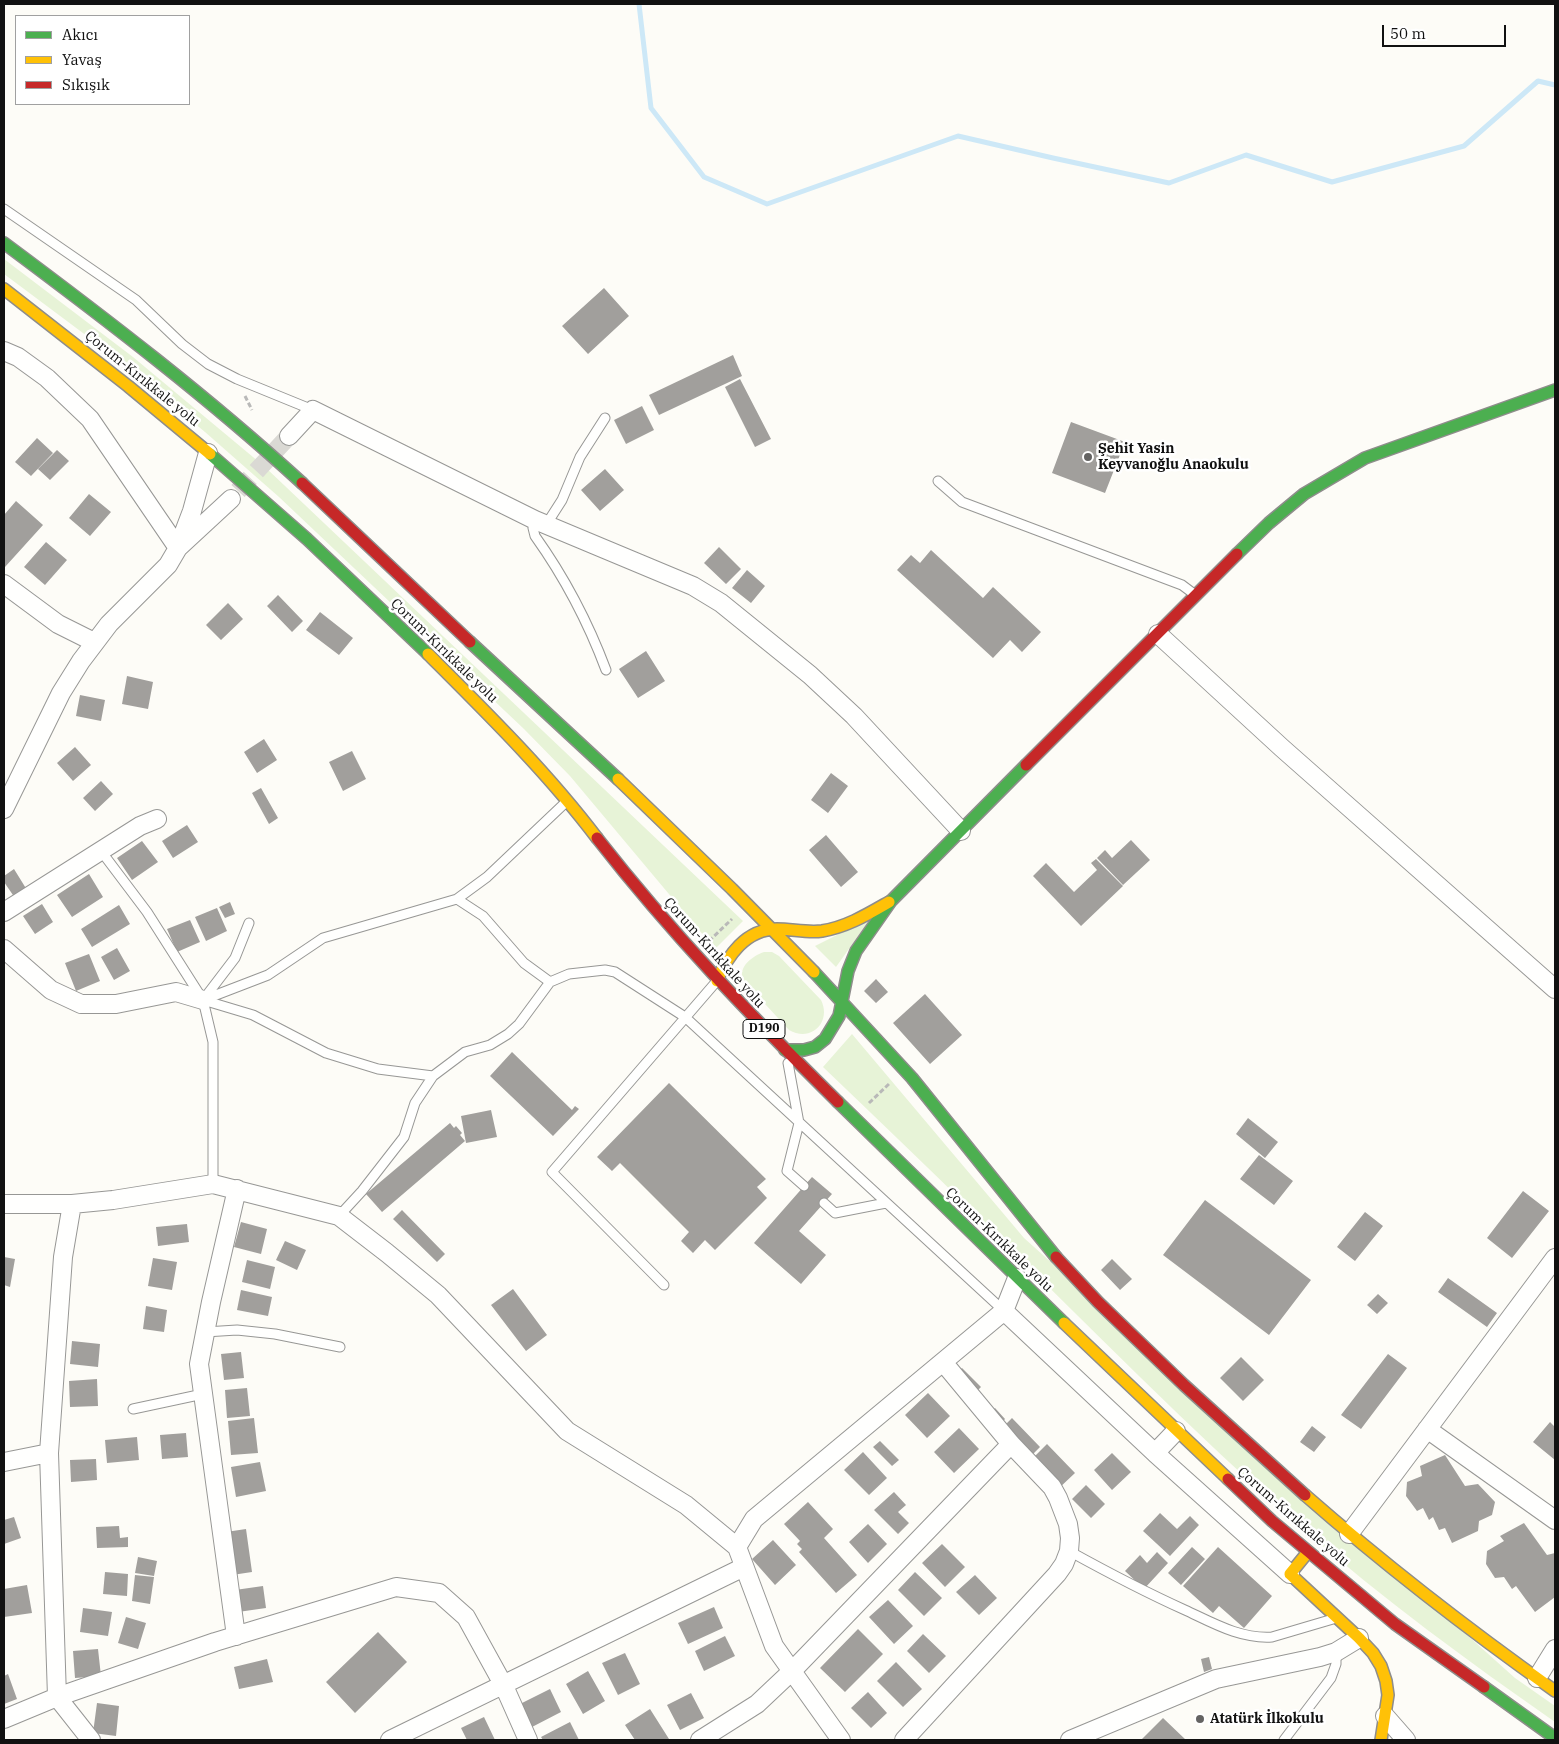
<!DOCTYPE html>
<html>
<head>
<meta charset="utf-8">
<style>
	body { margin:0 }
	#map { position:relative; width:1559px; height:1744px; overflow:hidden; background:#fdfcf7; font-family:"IBM Plex Serif",serif }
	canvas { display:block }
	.frame { position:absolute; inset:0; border:5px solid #111; pointer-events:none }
	.legend { position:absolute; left:15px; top:15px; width:175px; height:90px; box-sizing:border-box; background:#fff; border:1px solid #a0a0a0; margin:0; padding:6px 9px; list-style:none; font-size:15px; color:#111 }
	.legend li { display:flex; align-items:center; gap:10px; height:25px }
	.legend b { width:25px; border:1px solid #a0a0a0 }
	.scale { position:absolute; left:1382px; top:25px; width:124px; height:22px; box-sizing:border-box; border:2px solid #111; border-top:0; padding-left:6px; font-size:15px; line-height:18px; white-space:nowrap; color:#111; -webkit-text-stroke:4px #fff; paint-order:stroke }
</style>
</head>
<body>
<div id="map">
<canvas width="1559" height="1744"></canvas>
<div class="frame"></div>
<ul class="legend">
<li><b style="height:6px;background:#4caf50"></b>Akıcı</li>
<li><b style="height:6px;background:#ffc107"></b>Yavaş</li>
<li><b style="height:6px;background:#c62828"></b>Sıkışık</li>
</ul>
<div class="scale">50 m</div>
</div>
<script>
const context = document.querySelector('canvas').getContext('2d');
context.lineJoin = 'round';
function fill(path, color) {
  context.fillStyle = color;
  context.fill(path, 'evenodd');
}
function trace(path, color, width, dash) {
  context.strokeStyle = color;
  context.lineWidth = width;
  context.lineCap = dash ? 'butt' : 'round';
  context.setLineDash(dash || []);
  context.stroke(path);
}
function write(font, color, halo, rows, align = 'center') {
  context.font = font + ' "IBM Plex Serif",serif';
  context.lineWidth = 5;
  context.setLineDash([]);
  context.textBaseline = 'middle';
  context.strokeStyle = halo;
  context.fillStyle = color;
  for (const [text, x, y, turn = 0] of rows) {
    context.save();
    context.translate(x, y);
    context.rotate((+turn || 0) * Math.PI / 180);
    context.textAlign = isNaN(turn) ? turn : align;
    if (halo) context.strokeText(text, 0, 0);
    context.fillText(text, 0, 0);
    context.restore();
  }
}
fill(new Path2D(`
	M4,259L133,357L265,467L743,921L715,949L570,776L524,729L279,497L205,432L103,348L4,274Z
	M871,918L836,967L815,946Z
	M764,952H772L779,956L821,1000C832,1022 811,1043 789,1030L743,980C738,966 753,956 764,952Z
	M852,1034L1024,1238L1515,1678L1555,1706V1722C1469,1662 1383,1599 1304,1530C1191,1431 1086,1323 979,1218C928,1167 875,1117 823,1067Z`), '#e7f3d7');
trace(new Path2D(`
	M639,4L651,108L704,177L767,204L958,136L1053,158L1169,183L1246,155L1332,182L1464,146L1538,81L1555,85`), '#cde8f7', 5);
fill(new Path2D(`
	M604,288L629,316L588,354L562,326Z
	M733,355L742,376L659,415L649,395Z
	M740,379L771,439L755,447L725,387Z
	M642,406L654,430L626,444L614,420Z
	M1071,422L1125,442L1105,493L1052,473Z
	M37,438L53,453L31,476L15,462Z
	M57,450L69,461L50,480L38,469Z
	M605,469L624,490L600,511L581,490Z
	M89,494L111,512L90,536L69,518Z
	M16,501L43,525L5,567L4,566V515Z
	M46,542L67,560L45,585L24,567Z
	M719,547L741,569L726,584L704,563Z
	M931,550L983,598L993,587L1041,632L1022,652L1010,640L993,658L897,570L911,555L920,563Z
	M747,570L765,586L751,603L732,588Z
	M278,595L303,621L292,632L267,606Z
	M228,603L243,619L221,640L206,625Z
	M320,612L353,638L339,655L306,630Z
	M646,651L665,681L638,698L619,669Z
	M127,676L153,682L148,709L122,704Z
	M80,695L105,700L101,721L76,716Z
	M264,739L277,760L257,773L244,752Z
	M75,747L91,765L73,781L57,763Z
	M352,751L366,779L343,791L329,762Z
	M831,773L848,786L828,813L811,800Z
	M101,781L113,794L95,811L83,798Z
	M261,788L278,818L269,824L252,793Z
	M187,825L198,842L173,858L162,841Z
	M826,835L858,872L841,887L809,850Z
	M1131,840L1150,860L1123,885L1097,858L1105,850L1112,858Z
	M142,841L158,862L132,880L117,858Z
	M1096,859L1123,886L1081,926L1033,876L1046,863L1074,892L1097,870L1091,863Z
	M14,869L27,890L15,898L4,882V876Z
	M89,874L103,897L72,917L57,895Z
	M230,902L235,914L225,918L219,907Z
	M42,904L53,922L35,934L23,916Z
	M119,905L130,924L92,947L81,929Z
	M217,908L227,931L206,941L195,917Z
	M190,920L200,942L177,952L167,929Z
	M117,948L130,971L114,980L101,957Z
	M89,954L100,981L76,991L65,963Z
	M876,979L888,992L876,1003L864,991Z
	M925,994L962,1035L930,1064L893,1023Z
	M512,1052L572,1110L575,1106L579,1109L553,1136L490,1076Z
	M669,1083L766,1179L757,1187L767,1198L715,1250L705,1240L693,1253L681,1241L689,1232L620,1163L612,1171L597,1157Z
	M491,1110L497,1137L466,1143L461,1116Z
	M1248,1118L1278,1142L1265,1158L1236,1134Z
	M450,1123L454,1128L456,1126L462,1133L460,1135L465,1141L382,1212L366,1194Z
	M1259,1155L1293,1181L1274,1205L1240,1179Z
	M812,1177L832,1194L799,1231L826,1255L801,1284L754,1243Z
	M1523,1191L1549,1211L1512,1258L1487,1238Z
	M1205,1200L1311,1280L1269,1335L1163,1255Z
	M402,1210L445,1254L437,1262L393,1219Z
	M1365,1212L1383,1226L1355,1261L1337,1247Z
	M241,1222L267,1229L261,1254L234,1247Z
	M187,1224L189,1242L158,1246L156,1227Z
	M285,1241L306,1250L297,1270L276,1260Z
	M4,1257L15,1259L10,1287L4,1285Z
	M153,1258L177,1262L172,1290L148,1286Z
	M1112,1259L1132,1279L1120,1290L1101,1270Z
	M247,1260L275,1267L270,1289L242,1282Z
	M1448,1278L1497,1313L1487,1327L1438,1292Z
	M513,1289L547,1335L526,1351L491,1305Z
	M241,1290L272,1297L268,1316L237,1310Z
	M1378,1294L1388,1303L1377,1314L1367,1305Z
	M146,1306L167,1310L164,1332L143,1329Z
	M72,1341L100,1344L98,1367L70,1364Z
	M241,1352L244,1378L224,1380L221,1354Z
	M1388,1354L1407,1368L1361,1429L1341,1415Z
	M1241,1357L1264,1380L1243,1401L1220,1378Z
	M962,1368L981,1387L974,1394L955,1374Z
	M97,1379L98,1406L70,1407L69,1381Z
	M247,1388L250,1416L227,1418L225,1390Z
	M928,1393L950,1416L927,1438L905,1415Z
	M995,1408L1005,1419L1000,1425L989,1414Z
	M254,1418L258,1453L231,1455L228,1421Z
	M1012,1418L1040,1447L1029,1458L1001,1429Z
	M1550,1422L1555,1427V1460L1533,1442Z
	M1312,1426L1326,1437L1314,1452L1300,1442Z
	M959,1428L979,1449L954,1473L934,1452Z
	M186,1433L188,1457L162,1459L160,1435Z
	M137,1437L139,1460L107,1463L105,1440Z
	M880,1441L899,1460L892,1466L873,1447Z
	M1047,1444L1075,1473L1057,1490L1030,1461Z
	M863,1452L887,1478L869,1495L844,1470Z
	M1112,1453L1131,1472L1112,1490L1094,1470Z
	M1445,1455L1465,1486L1478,1484L1495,1502L1492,1515L1479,1521L1478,1531L1452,1543L1445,1528L1439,1530L1433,1517L1429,1520L1423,1508L1417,1511L1406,1496L1407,1482L1422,1476L1420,1466Z
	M96,1459L97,1480L71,1482L70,1460Z
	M260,1462L266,1491L236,1497L231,1467Z
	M1086,1485L1105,1504L1091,1518L1072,1499Z
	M894,1492L906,1505L898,1512L909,1523L898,1534L874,1510Z
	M808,1502L833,1529L824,1538L857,1575L836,1593L799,1552L802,1549L797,1544L800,1541L784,1524Z
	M1160,1513L1177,1529L1190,1516L1199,1525L1170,1556L1143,1531Z
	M14,1517L21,1538L4,1544V1520Z
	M1524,1523L1547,1555L1555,1553V1597L1535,1612L1516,1586L1512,1589L1504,1577L1495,1578L1486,1564L1487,1551L1504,1541L1500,1536Z
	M868,1524L887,1544L868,1563L849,1542Z
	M119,1526L120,1538L128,1537V1547L97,1548L96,1527Z
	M246,1529L252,1572L232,1575L226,1532Z
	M773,1540L796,1565L775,1585L752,1559Z
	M942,1544L965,1567L945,1587L922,1563Z
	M1192,1547L1205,1559L1181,1585L1168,1573Z
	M1218,1547L1272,1596L1244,1628L1219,1606L1213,1613L1183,1586Z
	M1157,1552L1168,1563L1144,1589L1125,1571L1140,1555L1147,1563Z
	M138,1557L157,1561L154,1576L135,1573Z
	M105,1572L128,1574L127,1596L103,1594Z
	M915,1572L942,1598L924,1616L898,1590Z
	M135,1575L154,1577L150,1604L132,1601Z
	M975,1575L997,1598L979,1615L956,1592Z
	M27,1585L32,1613L4,1617V1589Z
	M263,1586L266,1608L238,1612L235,1590Z
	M888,1600L913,1626L894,1644L869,1617Z
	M714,1607L723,1628L688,1644L678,1623Z
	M83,1608L112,1612L108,1636L80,1632Z
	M126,1617L146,1623L138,1649L118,1643Z
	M858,1629L883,1654L845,1692L820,1668Z
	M378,1632L407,1662L355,1713L326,1682Z
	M923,1634L946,1656L929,1673L907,1651Z
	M725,1636L735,1656L704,1671L695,1651Z
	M98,1649L101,1676L75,1678L73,1651Z
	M625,1653L640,1684L618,1695L602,1663Z
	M1209,1657L1212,1669L1204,1672L1201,1659Z
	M267,1659L273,1682L239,1689L234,1667Z
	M896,1662L922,1689L903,1707L877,1681Z
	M588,1671L605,1701L583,1714L566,1684Z
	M8,1674L17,1699L4,1704V1676Z
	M550,1689L561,1712L532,1727L520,1704Z
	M868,1692L887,1713L871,1728L851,1708Z
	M691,1693L704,1718L680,1730L667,1705Z
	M97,1703L119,1706L116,1736L93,1733Z
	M650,1709L669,1739L666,1740H635L625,1725Z
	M484,1717L495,1740H467L461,1728Z
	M1163,1718L1186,1740H1141Z
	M570,1722L579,1740H543L541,1737Z`), '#a19f9c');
trace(new Path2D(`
	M238,491L289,436`), '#dad9d4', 18, [18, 9]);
const lane = new Path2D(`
	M4,209L136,300L182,344L208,364L237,379L313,410
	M938,481L962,502L1182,585L1194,594
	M535,520L533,528L535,536C565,578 588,622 606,670
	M546,525L562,500L580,457L605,418
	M101,851L147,912L203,1000L253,1015L326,1053L378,1069L433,1076L465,1052L490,1045L508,1034L519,1024L550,982L569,974L605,970L615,972L685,1017L1004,1311
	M457,899L487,877L565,803
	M203,1000L268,975L323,938L457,899L483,916L524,963L550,982
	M788,1063L799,1123L787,1171L804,1186
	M213,1184V1042L203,1000L235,958L249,923
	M824,1203L835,1213L886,1203
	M339,1216L362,1191L404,1137L415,1103L433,1076
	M664,1285L552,1172L716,982
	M205,1332L237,1330L275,1334L340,1347
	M133,1409L203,1394
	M1069,1551C1107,1572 1145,1592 1185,1610C1213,1623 1240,1639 1272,1637L1333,1619
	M1284,1740L1331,1678L1336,1664V1652`);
const street = new Path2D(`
	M4,351L18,357L47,378L90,419L178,548L231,499
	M289,436L313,410L535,520L693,586L721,603L810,675L854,716L961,831
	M4,584L58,624L94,642
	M1158,634L1282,748L1555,989
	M4,809L61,693L81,661L109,624L168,565L178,548L192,511L208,453
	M4,912L140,826L157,819
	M4,949L51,990L81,1004H116L176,992L203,1000
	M4,1204H72L113,1200L213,1184L339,1216L387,1253L438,1295L567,1431L686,1505L737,1547
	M72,1204L63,1257L49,1453L57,1697L91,1740
	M1004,1311L1155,1453L1290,1574
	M1427,1429L1555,1520
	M1155,1453L1176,1431
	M4,1462L49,1453
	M1349,1534L1555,1258
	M236,1636L199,1364L211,1302L237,1189
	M1537,1678L1555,1649
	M1385,1716L1406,1740
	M4,1719L57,1697L215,1642L396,1587L439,1593L466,1617L504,1686L528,1740
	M390,1740L744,1567
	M700,1740L757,1704L792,1671L1011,1444
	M841,1740L774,1646L737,1547L754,1519L1004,1311L1017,1278
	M904,1740L1057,1574L1064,1564L1069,1551L1070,1538L1068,1524L1058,1498L1052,1487L1011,1444L943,1362
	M1070,1740L1216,1679L1320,1657L1336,1652L1359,1638`);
const fast = new Path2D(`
	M4,243C106,319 208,397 302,483
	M210,454L307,539L428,654
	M1237,554L1269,523L1304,494L1365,458L1555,390
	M470,642L618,779
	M814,972L912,1078L1056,1257
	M785,1050H804L815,1047L825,1039L839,1016L848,971L856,951L891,901L1026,765
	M838,1102L1064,1323
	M1484,1687L1555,1738`);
const slow = new Path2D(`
	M4,289L128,386L210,454
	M428,654C487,713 547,772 597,838
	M618,779L732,889L814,972
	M717,981C727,956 746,929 777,929C792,929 807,933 822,931C847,927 868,914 889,902
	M1064,1323L1228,1479
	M1305,1495C1385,1565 1469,1630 1555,1691
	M1308,1552L1290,1574L1359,1638L1373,1653L1381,1666L1386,1681L1388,1695L1381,1740`);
const jam = new Path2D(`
	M302,483L470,642
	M1026,765L1237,554
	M597,838C672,934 751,1016 838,1102
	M1056,1257L1098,1302L1184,1385L1305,1495
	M1228,1479L1272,1521L1395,1624L1484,1687`);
trace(lane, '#979795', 11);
trace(street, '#979795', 20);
trace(fast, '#8e8d8b', 14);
trace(slow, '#8e8d8b', 14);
trace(jam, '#8e8d8b', 14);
trace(new Path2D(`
	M245,396L252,410
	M709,941L732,919
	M869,1103L890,1083`), '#b9b9b8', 3, [5, 2.5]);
trace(lane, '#fffffe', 9);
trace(street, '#fffffe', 18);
trace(fast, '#4caf50', 11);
trace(slow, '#ffc107', 11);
trace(jam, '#c62828', 11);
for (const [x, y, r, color] of [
	[1088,457,5,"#646362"],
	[1200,1719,5,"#646362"]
]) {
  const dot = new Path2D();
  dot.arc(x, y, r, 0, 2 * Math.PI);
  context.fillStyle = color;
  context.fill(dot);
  trace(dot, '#fff', 2);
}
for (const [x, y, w] of [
	[764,1029,42]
]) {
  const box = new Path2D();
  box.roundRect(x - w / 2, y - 9.5, w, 19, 4);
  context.fillStyle = '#fff';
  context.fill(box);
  trace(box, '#111', 1);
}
write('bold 12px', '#111', null, [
	["D190",764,1029]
]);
write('14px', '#111', '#fff', [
	["Çorum-Kırıkkale yolu",142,379,39],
	["Çorum-Kırıkkale yolu",444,651,44],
	["Çorum-Kırıkkale yolu",714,953,48],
	["Çorum-Kırıkkale yolu",999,1240,44],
	["Çorum-Kırıkkale yolu",1293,1517,41]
]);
write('bold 14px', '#111', '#fff', [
	["Şehit Yasin",1098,449],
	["Keyvanoğlu Anaokulu",1098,465],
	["Atatürk İlkokulu",1210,1719]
], 'left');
</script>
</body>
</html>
